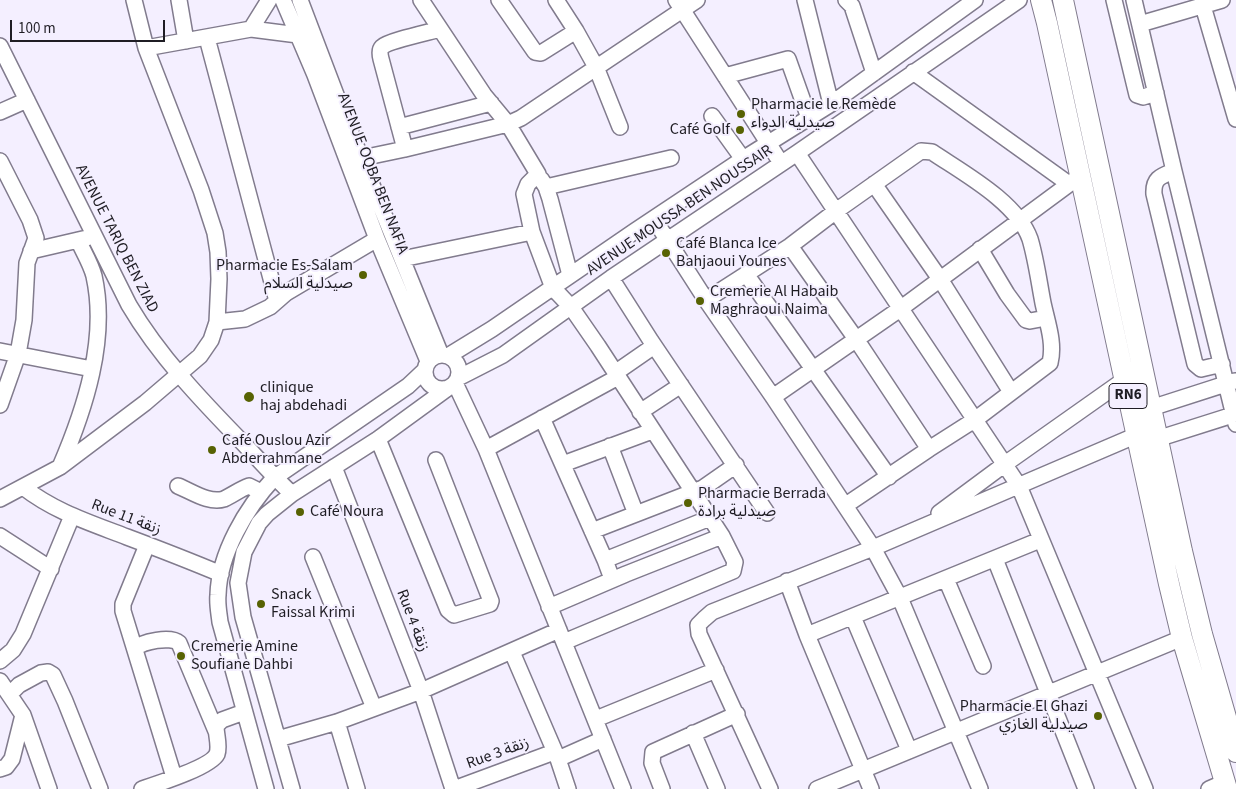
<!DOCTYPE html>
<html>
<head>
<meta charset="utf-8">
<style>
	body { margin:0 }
	#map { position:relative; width:1236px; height:789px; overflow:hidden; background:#f4efff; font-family:"Source Sans 3",sans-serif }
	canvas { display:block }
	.scale { position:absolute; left:10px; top:20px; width:155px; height:22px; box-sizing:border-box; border:2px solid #1f1d24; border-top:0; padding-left:6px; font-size:15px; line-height:18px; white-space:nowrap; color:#1f1d24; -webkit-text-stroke:4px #f4efff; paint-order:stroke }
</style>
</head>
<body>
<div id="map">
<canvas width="1236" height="789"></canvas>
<div class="scale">100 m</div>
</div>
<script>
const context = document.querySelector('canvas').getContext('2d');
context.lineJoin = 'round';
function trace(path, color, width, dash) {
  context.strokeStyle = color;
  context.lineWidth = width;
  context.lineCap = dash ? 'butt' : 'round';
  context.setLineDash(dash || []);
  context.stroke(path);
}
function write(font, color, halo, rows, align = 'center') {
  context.font = font + ' "Source Sans 3","Noto Sans Arabic",sans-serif';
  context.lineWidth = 4;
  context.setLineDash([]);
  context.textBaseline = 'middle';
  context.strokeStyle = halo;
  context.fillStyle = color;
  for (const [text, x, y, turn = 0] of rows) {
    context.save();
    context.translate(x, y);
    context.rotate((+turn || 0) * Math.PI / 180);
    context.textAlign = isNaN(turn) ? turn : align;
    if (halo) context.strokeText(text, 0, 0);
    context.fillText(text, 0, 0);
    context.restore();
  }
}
const minor = new Path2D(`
	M179,0L186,41
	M283,0L315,75L377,239L428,361
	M300,0L346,121L441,355
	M421,0L484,95L508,124L521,118L697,0
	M499,0L535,52L541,53L576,31
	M556,0L576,31L596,67L620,127
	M676,0L781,163
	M805,0L831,104
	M846,0L852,6L874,73
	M1114,0L1137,95L1143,97L1156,93
	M1134,0L1174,171L1236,424
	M1203,6L1236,119
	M1140,24L1222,0
	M251,29L269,0
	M207,38L277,301
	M0,46L129,305C159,356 202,401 244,444C260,461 275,478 292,494
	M146,48L251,29L298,35
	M913,72L1069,184
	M725,76L788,59L809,118
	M0,112L27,100
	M712,116L743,159
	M399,127L491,103
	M405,149L381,59C380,55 379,50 382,47C388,41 430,32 440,29
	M797,153L1019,486L1145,789
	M362,158L405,149L508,124L538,174L528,184L524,194L532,232
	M0,161L30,220L36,238L27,263L24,320L18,354L0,405
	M1174,171C1161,176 1153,178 1154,194L1195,364L1201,369L1222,364
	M541,179L546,187L550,199L570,275
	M874,184L940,279L1011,392
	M546,187L671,158
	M654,219L706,300L773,397L873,548L900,598L980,789
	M790,246L856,339L929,449
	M980,249L1007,294L1026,320L1030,321L1046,318
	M31,251L87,238
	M402,259L532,232L553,288L571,307L598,346L722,536L735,562L733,571L564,642
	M746,274L889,477
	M611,278L651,341L767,513
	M706,300L790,246L836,211L921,151L932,152C963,173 1017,202 1030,239C1036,259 1039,282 1043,303C1047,322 1055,343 1050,363L976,419L929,449L846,505
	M217,322L245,319L270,307L286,293L377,239
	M0,351L92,369
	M425 372a17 17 0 1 1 34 0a17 17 0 1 1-34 0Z
	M448,356L492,329L635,231L743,159L831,104L975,0
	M615,373L654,346
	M458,378L503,355L611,278L797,153L1019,0
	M455,383L486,449L623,789
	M773,397L900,309L1080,176
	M1151,408L1235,381
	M640,412L681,385
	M542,418L605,560L612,579
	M378,439L448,610L454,615L490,604L491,601L436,460
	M1157,439L1236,414
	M610,446L636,514
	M486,449L618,377
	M563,464L652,431
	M60,467C85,409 108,339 94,276C91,264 83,251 78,240
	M334,467L421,691L453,789
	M178,486C191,491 209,504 224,499C233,495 240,489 249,486L261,492
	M23,487C55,512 91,523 127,537C159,549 190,561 221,574
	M0,499L60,467L145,403L200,356L211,340L217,322L219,279L218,252L215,233L201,190L146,48L134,0
	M939,513L1005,464L1124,380
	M592,531L703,488L736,465
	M0,536L51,569
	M147,545L123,604V611L174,777
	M313,557L374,708
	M995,559L1086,789
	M605,560L710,518
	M946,579L983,666
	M787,581L807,635L871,789
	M549,607L626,574L722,536
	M853,617L909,750
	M807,635L1040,540
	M135,649C142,641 171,636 179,643L216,731
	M512,652L558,759L568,789
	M0,661L13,650L23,634L72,516
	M0,681L23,715L49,789
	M10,694L19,685L41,673L48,672L53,675L65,701L100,789
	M596,719L716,670
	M337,722L357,789
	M693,733L717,789
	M278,739L337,722L421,691L559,630
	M558,759L603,739
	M0,769L6,767L12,759L23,715
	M142,789C157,784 211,767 217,754C220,746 216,735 216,726L222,720L244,712
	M266,789L220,622C219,613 217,604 218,595C219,553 247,507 274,478L408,386L425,370
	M292,789L243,617L238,583L244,552L259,523L267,514L292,494L378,439L448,388
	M454,789L554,752
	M662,789L652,763L653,752L737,714
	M770,789L699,634L698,625L704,619L712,612L873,548L1137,435
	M817,789L1182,638
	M1209,789L1225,782`);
const major = new Path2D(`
	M1041,0L1047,23L1169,584L1182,638L1227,789
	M1063,0L1182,551L1202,634L1236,752`);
trace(minor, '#817b8d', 18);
trace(major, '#817b8d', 22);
trace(minor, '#fff', 15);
trace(major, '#fff', 20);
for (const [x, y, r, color] of [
	[741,114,5,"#576203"],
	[740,130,5,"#576203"],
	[666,253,5,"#576203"],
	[363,275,5,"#576203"],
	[700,301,5,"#576203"],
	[249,397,6,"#576203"],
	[212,450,5,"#576203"],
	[688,503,5,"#576203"],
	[300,512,5,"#576203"],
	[261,604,5,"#576203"],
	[181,656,5,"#576203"],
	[1098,716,5,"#576203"]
]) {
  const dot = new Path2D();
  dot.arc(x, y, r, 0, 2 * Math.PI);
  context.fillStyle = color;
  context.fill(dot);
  trace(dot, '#f4efff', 2);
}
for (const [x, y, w] of [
	[1128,396,38]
]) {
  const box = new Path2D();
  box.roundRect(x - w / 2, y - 12.5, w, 25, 4);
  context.fillStyle = '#f4efff';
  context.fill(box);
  trace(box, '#1f1d24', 1);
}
write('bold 15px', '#1f1d24', null, [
	["RN6",1128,396]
]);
write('16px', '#1f1d24', '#f4efff', [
	["Pharmacie le Remède",751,105],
	["صيدلية الدواء",751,123],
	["Café Golf",730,130,"right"],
	["Café Blanca Ice",676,244],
	["Bahjaoui Younes",676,262],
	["Pharmacie Es-Salam",353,266,"right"],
	["صيدلية السلام",353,284,"right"],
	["Cremerie Al Habaib",710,292],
	["Maghraoui Naima",710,310],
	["clinique",260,388],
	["haj abdehadi",260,406],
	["Café Ouslou Azir",222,441],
	["Abderrahmane",222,459],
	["Pharmacie Berrada",698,494],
	["صيدلية برادة",698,512],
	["Café Noura",310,512],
	["Snack",271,595],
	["Faissal Krimi",271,613],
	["Cremerie Amine",191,647],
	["Soufiane Dahbi",191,665],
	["Pharmacie El Ghazi",1088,707,"right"],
	["صيدلية الغازي",1088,725,"right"]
], 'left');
write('16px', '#1f1d24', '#f4efff', [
	["AVENUE OQBA BEN NAFIA",372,174,69],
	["AVENUE MOUSSA BEN NOUSSAIR",680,211,-34],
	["AVENUE TARIQ BEN ZIAD",116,239,63],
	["Rue 11 زنقة",126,518,21],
	["Rue 4 زنقة",412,621,69],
	["Rue 3 زنقة",498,754,-20]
]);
</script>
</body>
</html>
